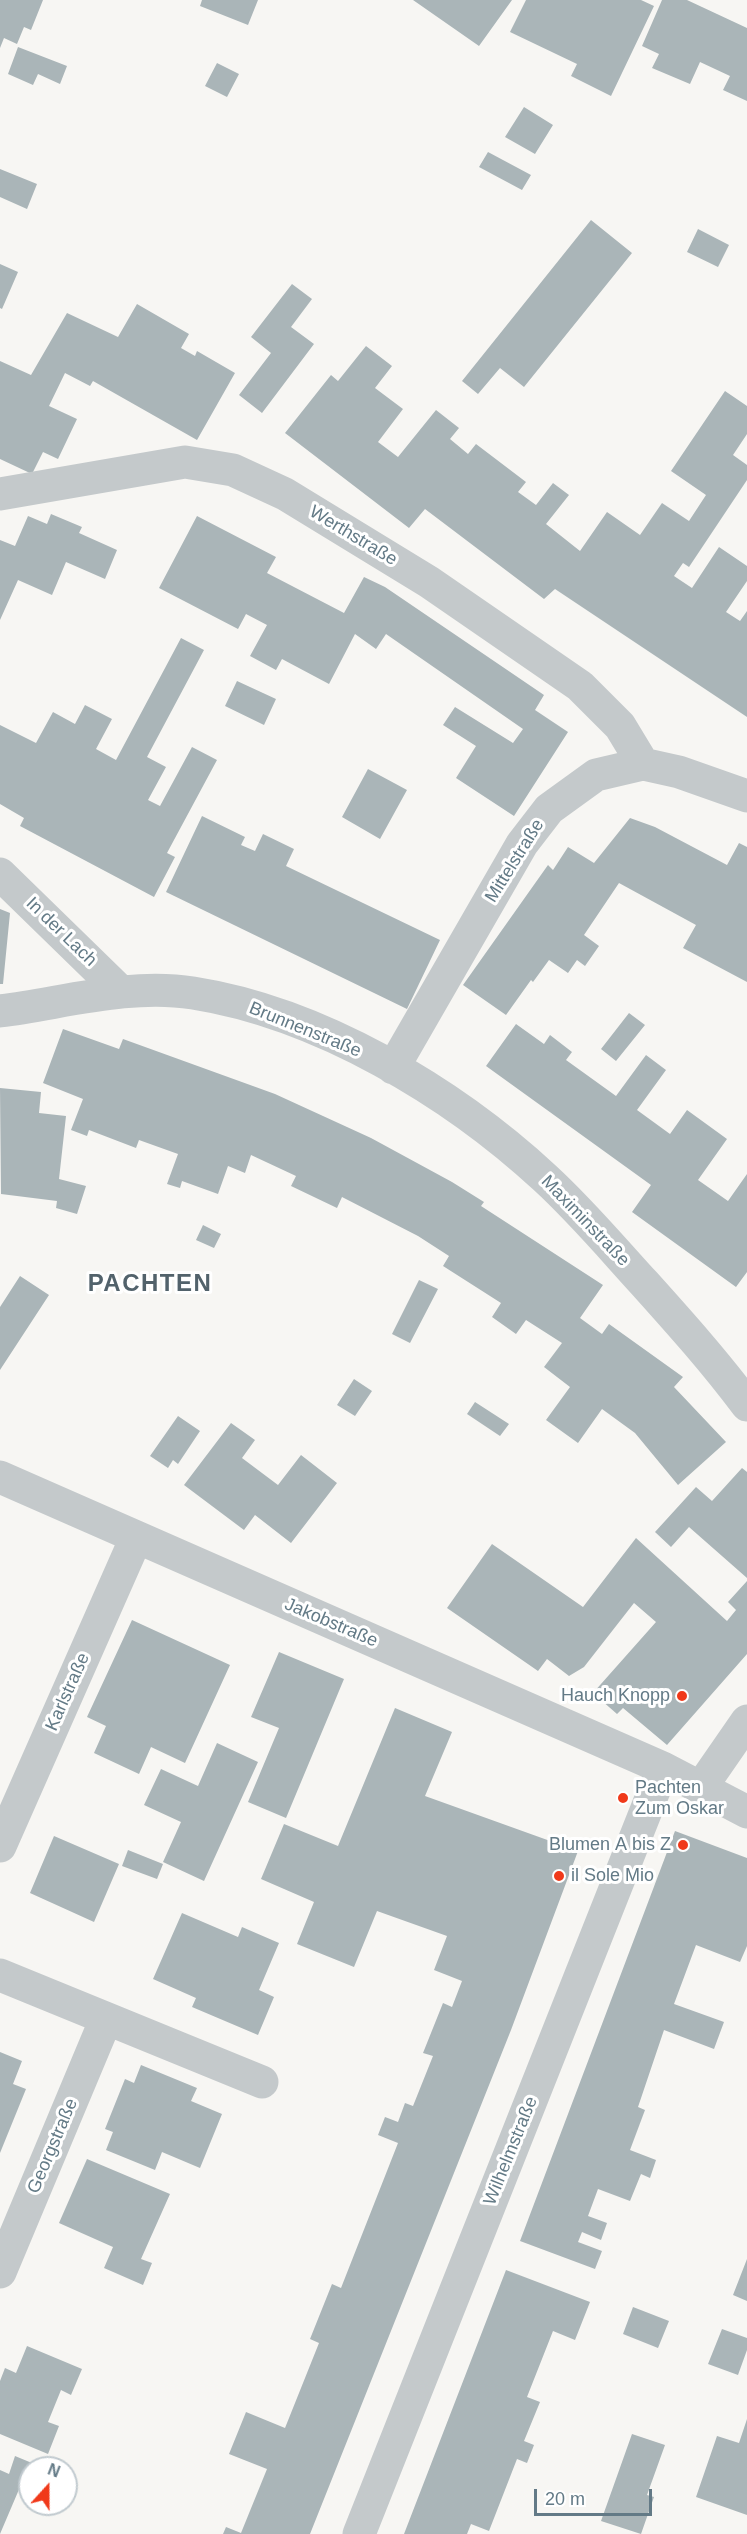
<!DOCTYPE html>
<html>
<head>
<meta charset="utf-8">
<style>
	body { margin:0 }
	#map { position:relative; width:747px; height:2534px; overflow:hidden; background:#f7f6f3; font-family:Arial,sans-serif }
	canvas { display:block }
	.north { position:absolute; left:18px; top:2456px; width:60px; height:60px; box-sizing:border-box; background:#fff; border:2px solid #c1cacf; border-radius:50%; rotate:21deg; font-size:16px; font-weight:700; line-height:24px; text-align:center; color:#637a86 }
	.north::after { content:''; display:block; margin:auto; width:21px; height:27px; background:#f0391a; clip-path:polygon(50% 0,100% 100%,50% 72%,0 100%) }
	.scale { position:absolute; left:534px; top:2489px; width:118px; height:27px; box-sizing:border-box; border:3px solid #637a86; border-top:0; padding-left:8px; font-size:18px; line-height:21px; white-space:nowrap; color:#637a86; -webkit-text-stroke:4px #fff; paint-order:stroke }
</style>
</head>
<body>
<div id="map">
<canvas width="747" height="2534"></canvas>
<div class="north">N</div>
<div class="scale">20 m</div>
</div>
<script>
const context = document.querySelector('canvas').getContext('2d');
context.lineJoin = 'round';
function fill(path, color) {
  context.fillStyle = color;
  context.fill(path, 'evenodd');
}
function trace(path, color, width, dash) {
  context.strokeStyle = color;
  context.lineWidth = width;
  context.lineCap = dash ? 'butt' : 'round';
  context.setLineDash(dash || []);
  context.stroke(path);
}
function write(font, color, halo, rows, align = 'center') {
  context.font = font + ' Arial,sans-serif';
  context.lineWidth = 6;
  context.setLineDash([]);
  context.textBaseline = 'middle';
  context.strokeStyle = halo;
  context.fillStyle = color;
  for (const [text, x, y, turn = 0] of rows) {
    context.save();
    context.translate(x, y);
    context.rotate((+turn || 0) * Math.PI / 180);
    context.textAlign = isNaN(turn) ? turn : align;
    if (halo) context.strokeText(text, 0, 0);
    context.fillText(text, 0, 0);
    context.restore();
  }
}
fill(new Path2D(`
	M0,0H43L31,30L24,27L17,44L4,38L0,48Z
	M202,0H258L248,25L200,6Z
	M413,0H512L479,46Z
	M526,0H641L654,6L611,96L571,76L577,64L510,32Z
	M662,0H687L747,28V101L723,90L730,76L700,62L690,84L652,68L659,54L642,46Z
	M18,47L67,66L60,84L38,74L33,85L8,74Z
	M217,63L239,74L227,97L205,86Z
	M524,107L553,125L535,154L505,137Z
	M488,152L531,175L522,190L479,167Z
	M0,169L37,184L27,209L0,197Z
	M591,220L632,253L524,387L500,368L478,394L462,381Z
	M698,229L729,245L718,267L687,252Z
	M0,264L18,272L2,309L0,308Z
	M292,284L312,299L291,327L314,344L262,413L239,395L271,353L251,337Z
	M137,304L189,334L181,348L195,356L197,351L235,373L197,440L93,381L90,386L65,373L49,406L77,419L58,459L43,452L32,474L0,459V361L31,375L67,313L118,337Z
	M366,346L392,366L375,388L403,409L378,442L398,457L436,410L459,428L450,439L468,454L476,444L526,482L518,492L536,505L553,483L569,495L546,524L580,551L607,512L640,535L662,503L689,521L706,495L671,471L725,391L747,406V434L733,455L747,465V480L689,567L683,563L674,576L692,588L719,547L747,566V581L726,612L740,621L747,611V717L555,589L544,599L425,509L409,528L285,433L331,375L338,381Z
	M51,514L82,527L79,533L117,550L105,579L66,562L52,595L18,580L0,620V540L15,546L28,516L47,524Z
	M197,516L276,557L267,573L344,613L364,577L385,587L544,695L535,710L568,732L514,816L456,778L476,746L443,725L455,707L513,743L523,729L386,634L376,649L355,634L329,684L282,659L276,670L250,656L267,625L246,614L238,629L159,588Z
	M181,638L204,650L147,757L166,767L148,800L160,806L192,747L217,760L167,853L175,857L154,897L20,826L24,818L0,804V725L36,743L53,712L75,724L85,705L112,719L96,749L116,760Z
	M237,681L276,699L264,725L225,706Z
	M368,769L407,790L380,839L342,817Z
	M202,816L245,837L241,845L255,851L263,834L294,849L286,866L440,940L407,1009L166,892Z
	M630,818L655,827L727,865L739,843L747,847V982L683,948L696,925L619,883L584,935L599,946L585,966L577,960L568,973L549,960L533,982L531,980L506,1015L463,985L548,865L553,870L568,847L594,863Z
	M0,909L10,913L3,984H0Z
	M629,1013L645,1025L616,1061L601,1049Z
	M516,1024L544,1044L550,1035L572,1052L566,1060L616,1096L646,1055L666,1070L637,1110L670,1134L687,1110L727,1139L698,1180L728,1201L747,1174V1272L736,1287L632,1212L651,1185L486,1066Z
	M63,1029L119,1049L123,1039L275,1094L371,1138L452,1182L484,1202L481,1206L603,1285L580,1318L602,1334L609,1324L683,1377L674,1387L726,1442L678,1485L635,1433L602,1409L578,1443L546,1420L570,1387L544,1367L562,1343L526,1320L516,1334L492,1317L501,1303L443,1266L449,1256L418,1236L342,1197L337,1208L291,1186L296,1176L251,1155L245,1173L228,1166L218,1194L182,1181L180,1188L167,1184L178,1154L139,1140L136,1148L89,1130L87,1136L71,1130L83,1099L43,1083Z
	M0,1088L41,1092L39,1113L66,1116L59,1179L86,1186L77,1214L56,1208L57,1201L1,1194Z
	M203,1225L221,1234L214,1248L196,1240Z
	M20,1276L49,1295L0,1370V1307Z
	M419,1280L438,1289L410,1343L392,1334Z
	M354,1379L372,1391L355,1416L337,1405Z
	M475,1402L509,1424L500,1436L467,1414Z
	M178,1416L200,1431L178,1464L173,1460L168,1468L150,1456Z
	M231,1423L255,1440L242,1458L278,1485L301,1455L337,1483L291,1543L255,1515L244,1530L184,1485Z
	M742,1468L747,1472V1578L689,1527L671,1547L655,1532L696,1487L712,1501Z
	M636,1538L727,1621L736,1610L728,1602L747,1581V1654L667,1745L623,1708L617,1714L593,1693L656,1622L634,1603L584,1667L569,1676L547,1659L538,1671L447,1608L492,1544L583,1607Z
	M132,1620L230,1665L185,1763L151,1747L139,1774L94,1753L106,1726L87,1717Z
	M279,1652L344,1679L286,1818L248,1802L279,1728L251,1717Z
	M395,1708L452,1732L425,1796L578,1851L511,2030L310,2534H223L226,2527L241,2533L267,2469L229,2454L246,2412L285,2428L319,2343L310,2339L332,2284L341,2288L398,2143L378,2135L385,2117L398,2122L405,2103L413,2106L433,2056L423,2053L443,2003L452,2007L462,1981L434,1970L447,1936L377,1911L354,1967L297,1944L314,1902L261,1879L284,1824L338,1846Z
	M217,1743L258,1762L204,1881L163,1862L181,1822L144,1805L161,1769L198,1786Z
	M675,1831L747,1858V1946L740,1962L696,1945L674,2004L724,2022L714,2049L664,2030L638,2107L645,2110L630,2150L656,2160L650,2178L641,2174L630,2201L598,2189L588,2216L607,2223L601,2240L582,2232L578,2242L602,2251L595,2269L520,2241Z
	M54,1836L119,1864L94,1922L30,1893Z
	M128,1850L163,1864L157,1879L122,1866Z
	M182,1913L238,1937L242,1927L279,1943L259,1990L274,1997L258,2035L192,2007L196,1998L153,1979Z
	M0,2052L22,2061L13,2084L26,2089L0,2153Z
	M141,2065L197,2088L191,2101L222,2114L200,2168L162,2152L155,2170L106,2150L113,2132L105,2129L125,2079L134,2083Z
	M87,2159L170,2194L141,2259L152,2263L143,2285L104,2268L113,2247L59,2223Z
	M747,2259V2301L733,2295Z
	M506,2270L590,2302L575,2340L553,2331L527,2397L540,2402L524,2441L534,2445L527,2463L517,2459L489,2531L471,2524L467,2534H404Z
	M633,2307L669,2321L658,2348L623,2334Z
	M722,2329L747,2338V2350L738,2375L708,2364Z
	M27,2346L82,2369L71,2395L61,2390L48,2422L59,2426L48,2454L0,2434V2381L5,2368L16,2373Z
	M747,2419V2515L696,2497L717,2436L739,2443Z
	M632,2434L665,2445L647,2495L654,2497L641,2534L601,2521Z
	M15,2456L44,2468H30V2482L23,2480L0,2534V2470L9,2474Z`), '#aab5b8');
trace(new Path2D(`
	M0,494L185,462L233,470L285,494L429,582L580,686L620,726L643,764
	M0,874L120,991
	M0,1011C63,1003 129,983 193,993C320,1013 452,1092 545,1178C581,1211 612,1248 645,1284C680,1323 715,1362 747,1405
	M393,1068L522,844L549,809L596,775L643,764L679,772L747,796
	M0,1477L663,1768L747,1812
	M702,1786L747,1721
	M0,1846L136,1538
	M0,1975L262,2082
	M0,2272L106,2019
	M359,2534L663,1768`), '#c4c9cb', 33);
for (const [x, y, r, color] of [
	[682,1696,6,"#f0391a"],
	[623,1798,6,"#f0391a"],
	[683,1845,6,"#f0391a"],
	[559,1876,6,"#f0391a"]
]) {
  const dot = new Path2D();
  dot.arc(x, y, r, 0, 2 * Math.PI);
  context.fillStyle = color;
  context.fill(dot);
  trace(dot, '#fff', 2);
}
write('18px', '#637a86', '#fff', [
	["Werthstraße",353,536,31],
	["Mittelstraße",515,861,-58],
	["In der Lach",61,932,44],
	["Brunnenstraße",305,1030,22],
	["Maximinstraße",585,1221,46],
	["Jakobstraße",331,1623,23],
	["Karlstraße",68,1692,-66],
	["Georgstraße",53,2146,-67],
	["Wilhelmstraße",511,2151,-68]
]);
write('18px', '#637a86', '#fff', [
	["Hauch Knopp",670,1696],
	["Pachten",635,1788,"left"],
	["Zum Oskar",635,1809,"left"],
	["Blumen A bis Z",671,1845],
	["il Sole Mio",571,1876,"left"]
], 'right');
context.letterSpacing = '1.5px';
write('bold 24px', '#52626b', '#fff', [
	["PACHTEN",150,1284]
]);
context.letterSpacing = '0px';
</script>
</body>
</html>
